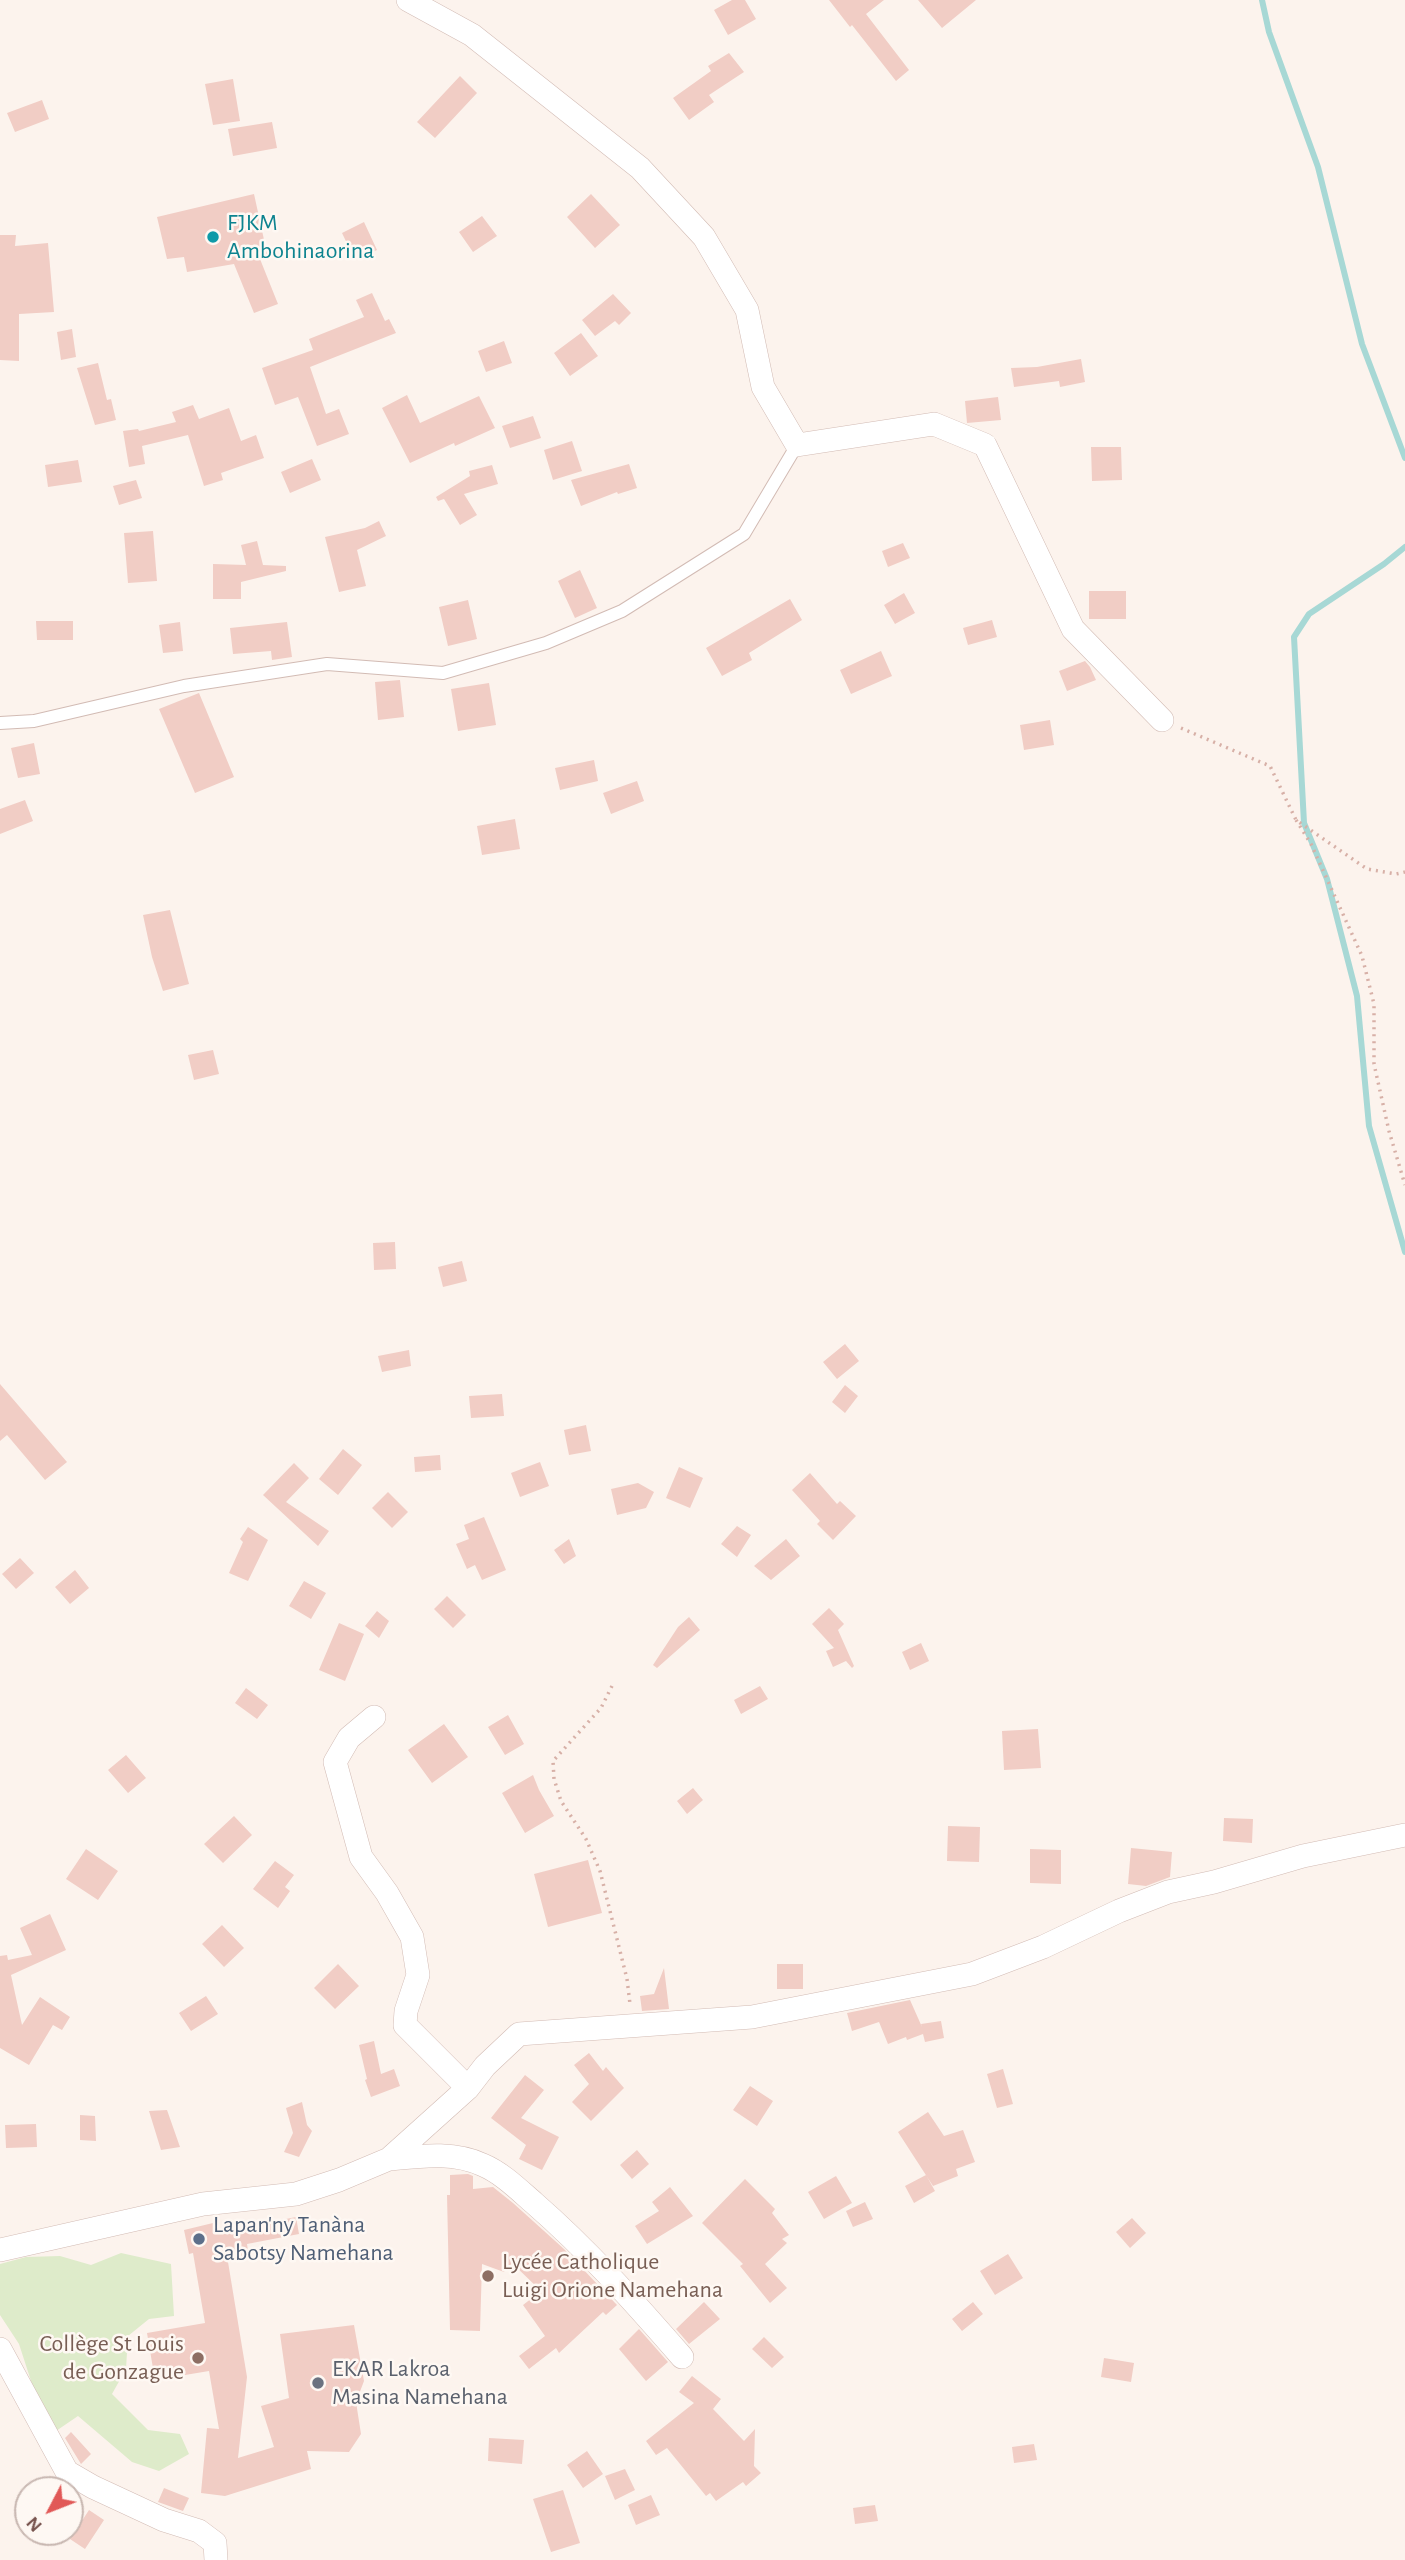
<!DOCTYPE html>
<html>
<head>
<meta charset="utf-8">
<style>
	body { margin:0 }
	#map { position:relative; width:1405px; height:2560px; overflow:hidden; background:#fcf3ed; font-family:"Alegreya Sans",sans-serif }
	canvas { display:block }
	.north { position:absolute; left:14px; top:2476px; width:70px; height:70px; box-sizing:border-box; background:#fef8f3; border:2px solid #c8b7b1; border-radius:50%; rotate:228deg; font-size:19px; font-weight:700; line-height:28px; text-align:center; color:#78554f }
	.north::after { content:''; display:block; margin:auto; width:24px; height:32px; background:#e15957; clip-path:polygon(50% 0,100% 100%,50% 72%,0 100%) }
</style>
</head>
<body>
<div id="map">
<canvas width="1405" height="2560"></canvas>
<div class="north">N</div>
</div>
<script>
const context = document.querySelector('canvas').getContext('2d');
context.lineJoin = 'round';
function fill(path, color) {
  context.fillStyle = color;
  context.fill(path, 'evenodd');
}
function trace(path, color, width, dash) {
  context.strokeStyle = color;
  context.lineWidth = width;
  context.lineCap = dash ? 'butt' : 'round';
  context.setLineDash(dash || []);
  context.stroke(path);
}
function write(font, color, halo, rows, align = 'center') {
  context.font = font + ' "Alegreya Sans",sans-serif';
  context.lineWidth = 5;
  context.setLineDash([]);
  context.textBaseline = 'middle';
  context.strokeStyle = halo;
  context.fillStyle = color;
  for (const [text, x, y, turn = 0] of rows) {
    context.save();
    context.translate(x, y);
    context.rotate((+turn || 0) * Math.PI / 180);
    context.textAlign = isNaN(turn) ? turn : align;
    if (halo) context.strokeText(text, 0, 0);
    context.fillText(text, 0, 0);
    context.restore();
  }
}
fill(new Path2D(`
	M121,2253L171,2264L174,2316L149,2319L128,2336L126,2369L112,2394L148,2430L180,2434L189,2454L159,2471L132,2462L78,2416L56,2431L32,2384L19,2344L0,2315V2264L26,2257L60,2256L91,2265Z`), '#deebca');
trace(new Path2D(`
	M1262,0L1269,32L1318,167L1362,344L1405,458
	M1405,547L1384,564L1309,614L1294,637L1304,823L1327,879L1357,996L1369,1126L1405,1252`), '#a7d8d5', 6);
fill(new Path2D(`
	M732,0H745L756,19L728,35L714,10Z
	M829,0H884L866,14L909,70L896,81L852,25L850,27Z
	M918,0H976L942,28Z
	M729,53L744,72L709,95L714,102L689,120L673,98L711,71L708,66Z
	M460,76L477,93L435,138L417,122Z
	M233,79L240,121L213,125L205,84Z
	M42,100L49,119L15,132L7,113Z
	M272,122L277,148L233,156L228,129Z
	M254,194L268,258L260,259L278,304L254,313L234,264L187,272L184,257L167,259L157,217Z
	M591,194L620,225L595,248L567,217Z
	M482,216L497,236L473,252L459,232Z
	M364,222L377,250L355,260L342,233Z
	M0,235H16L15,246L48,243L54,312L19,314V361L0,360Z
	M372,293L385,321L389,319L396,333L310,367L326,414L339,409L349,434L317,446L298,397L275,405L262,368L313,350L309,339L364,317L356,300Z
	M613,294L631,313L619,325L615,321L595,336L582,320Z
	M72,329L76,357L61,360L57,332Z
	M581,333L598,356L570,376L554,353Z
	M504,341L512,363L486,372L478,351Z
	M1081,359L1085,382L1060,387L1059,381L1014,387L1011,368L1037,367Z
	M98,363L107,400L111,399L116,420L95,425L77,368Z
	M407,395L420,423L479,396L495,428L455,446L454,443L410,463L382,408Z
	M998,397L1001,420L967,423L965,401Z
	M193,405L199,419L229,408L241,441L256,435L264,458L221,473L223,480L204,486L188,435L142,446L145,464L129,467L123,431L138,429L139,431L176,422L172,412Z
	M533,416L541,438L510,448L502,426Z
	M572,441L582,471L553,480L544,450Z
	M1091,447H1121L1122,480L1092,481Z
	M312,459L321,480L290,493L281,472Z
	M78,460L82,482L48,487L45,465Z
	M629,464L637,488L618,494L617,492L581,506L571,480Z
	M492,465L498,484L464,494L477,515L460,525L444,499L438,501L436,497L470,476L469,471Z
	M136,480L142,498L119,505L113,486Z
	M379,521L386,536L357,550L366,586L339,592L325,537L365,528Z
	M153,531L157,581L128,583L124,533Z
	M257,541L263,565L286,566V571L241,582V599H213V564L246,565L241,545Z
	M903,543L910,558L888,567L882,551Z
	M580,570L597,608L575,618L558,581Z
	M1089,591H1126V619H1089Z
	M904,593L915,613L895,624L884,605Z
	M790,599L802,620L749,653L752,660L722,676L706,648Z
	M468,600L477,639L448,646L439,607Z
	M992,620L997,637L968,645L963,628Z
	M36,621H73V640H37Z
	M180,622L183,651L163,653L159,625Z
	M287,622L292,657L272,660L271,651L233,654L230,628Z
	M881,651L892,676L851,694L840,670Z
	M1085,661L1090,667L1096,680L1067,691L1059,671Z
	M400,680L404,717L378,720L375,682Z
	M489,683L496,725L458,731L451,689Z
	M199,693L234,777L195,793L159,709Z
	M1050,720L1054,745L1024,750L1020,725Z
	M34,743L40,774L18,778L11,748Z
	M594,760L598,781L560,790L555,768Z
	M637,781L644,801L611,814L603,793Z
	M25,800L33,821L0,834V809Z
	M515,819L520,849L482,855L477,826Z
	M170,910L189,984L163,991L152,957L143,915Z
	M213,1050L219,1074L194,1080L188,1055Z
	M395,1242L396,1269L374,1270L373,1243Z
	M462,1261L467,1281L443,1287L438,1267Z
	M845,1344L859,1361L837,1379L823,1362Z
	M409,1350L411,1366L382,1372L378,1356Z
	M0,1384L67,1462L45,1480L7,1435L0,1441Z
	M845,1385L858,1396L845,1413L832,1402Z
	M502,1394L504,1416L471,1418L469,1396Z
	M586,1425L591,1451L569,1455L564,1430Z
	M343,1449L362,1465L338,1495L319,1479Z
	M440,1455L441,1470L415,1472L414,1457Z
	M540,1462L549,1486L520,1497L511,1473Z
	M294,1463L309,1478L286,1502L329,1531L318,1546L263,1495Z
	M679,1467L703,1478L690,1508L666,1498Z
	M810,1473L837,1504L840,1501L856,1516L833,1540L817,1524L820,1521L792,1490Z
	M638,1483L654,1492L646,1508L617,1515L611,1489Z
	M388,1492L408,1512L392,1528L372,1508Z
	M484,1517L506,1570L482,1580L475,1565L467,1569L456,1544L469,1539L464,1525Z
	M737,1526L751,1535L737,1557L721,1544Z
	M248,1527L268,1540L248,1581L229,1573L243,1542L240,1539Z
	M569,1539L576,1556L564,1564L554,1550Z
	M786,1539L800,1556L771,1580L754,1566Z
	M20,1558L34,1573L16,1589L2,1574Z
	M75,1570L89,1588L70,1604L55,1587Z
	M304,1581L326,1593L311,1619L289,1606Z
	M447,1596L466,1615L453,1628L434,1609Z
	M829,1608L844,1624L838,1630L854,1666L852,1668L846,1661L833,1667L826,1651L834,1648L812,1624Z
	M377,1611L389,1621L379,1638L365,1626Z
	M689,1617L700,1630L657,1668L653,1665L678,1627Z
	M339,1623L364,1634L345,1681L319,1670Z
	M921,1643L929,1661L910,1670L902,1652Z
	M760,1686L768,1699L741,1714L734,1700Z
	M246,1688L268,1705L257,1719L235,1703Z
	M508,1715L524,1744L505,1755L488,1727Z
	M444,1724L468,1757L432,1783L408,1750Z
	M1038,1729L1041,1768L1004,1770L1002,1731Z
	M126,1755L146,1778L128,1793L108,1770Z
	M533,1775L539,1790L554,1816L525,1833L502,1793Z
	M693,1788L703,1800L687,1814L677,1801Z
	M234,1816L252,1835L223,1863L204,1844Z
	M1224,1818L1253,1819L1252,1843L1223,1841Z
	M948,1826L980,1827L979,1862L947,1861Z
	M1131,1848L1172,1852L1170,1877L1146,1886L1128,1884Z
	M86,1849L118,1871L98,1900L66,1879Z
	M1030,1849L1061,1850V1884L1030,1883Z
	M588,1860L602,1913L548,1927L534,1874Z
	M275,1861L294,1875L285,1887L290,1891L278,1908L253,1889Z
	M50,1914L66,1950L11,1975L22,2025L40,1997L70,2017L62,2030L53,2025L29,2065L0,2048V1956L7,1955L8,1960L32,1955L20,1928Z
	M222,1925L244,1948L224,1967L202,1944Z
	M338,1964L359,1986L335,2009L314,1988Z
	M777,1964H803V1989H777Z
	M664,1968L669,2009L642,2011L640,1996L654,1994Z
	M206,1996L218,2014L191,2031L179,2013Z
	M910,2000L922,2027L921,2024L941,2021L944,2038L925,2042L923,2034L907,2040L906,2037L888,2044L879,2022L852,2031L847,2013Z
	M374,2041L381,2074L394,2069L400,2086L371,2097L365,2080L367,2079L359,2045Z
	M589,2053L603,2071L606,2067L624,2088L591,2121L572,2102L589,2084L574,2065Z
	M1003,2069L1013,2104L997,2108L987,2074Z
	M525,2075L544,2090L521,2118L559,2137L542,2170L519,2159L526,2145L491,2118Z
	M750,2086L773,2101L757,2126L733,2110Z
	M302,2102L307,2125L312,2131L299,2157L284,2152L293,2133L286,2108Z
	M167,2110L180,2147L161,2150L149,2111Z
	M928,2112L944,2136L963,2130L975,2162L956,2169L958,2176L933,2186L898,2132Z
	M80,2115L95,2116L96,2141L80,2140Z
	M36,2124L37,2147L6,2148L5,2125Z
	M637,2150L649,2164L632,2179L620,2165Z
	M468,2174L473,2176V2189L493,2187L513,2203L564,2249L617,2305L606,2315L603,2312L559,2353L556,2348L529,2369L519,2356L545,2336L523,2305L541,2291L512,2263L504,2272L482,2264L480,2331L450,2330L447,2195H450V2175Z
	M926,2175L935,2191L914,2203L905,2186Z
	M836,2176L852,2203L824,2219L808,2192Z
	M745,2179L775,2209L772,2213L789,2235L782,2239L787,2243L765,2264L787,2288L770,2303L740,2266L743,2264L702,2223Z
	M670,2187L693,2216L647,2244L635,2226L659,2211L652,2202Z
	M865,2202L873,2219L853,2227L846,2211Z
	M296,2217L299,2234L247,2244L249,2258L228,2262L247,2377L238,2458L274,2447L261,2406L289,2398L280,2334L354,2325L364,2381L356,2402L361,2434L349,2452L307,2451L311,2469L225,2496L201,2493L207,2428L219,2429L209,2371L155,2380L147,2333L205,2323L193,2253L189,2254L184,2230L213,2223L215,2233Z
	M1132,2218L1146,2233L1130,2248L1116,2232Z
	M1008,2254L1023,2278L995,2295L980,2271Z
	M704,2302L720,2319L689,2344L676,2329Z
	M973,2302L983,2314L962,2331L952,2319Z
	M639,2329L668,2362L646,2381L619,2349Z
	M764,2337L784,2357L772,2368L752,2349Z
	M1104,2358L1134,2363L1131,2382L1101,2377Z
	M692,2376L721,2399L713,2409L744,2441L755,2429L754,2466L761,2473L746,2486L743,2482L716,2501L710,2493L706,2496L667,2448L656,2455L646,2441L694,2403L679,2392Z
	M71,2432L91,2454L81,2464L65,2438Z
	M489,2438L524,2440L522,2464L488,2461Z
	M1034,2444L1037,2460L1014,2463L1012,2447Z
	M587,2451L603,2474L583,2488L567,2465Z
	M625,2469L635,2490L615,2500L605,2476Z
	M164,2488L189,2498L183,2511L158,2502Z
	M563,2490L580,2543L551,2552L533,2499Z
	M651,2495L660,2515L636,2525L628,2505Z
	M875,2505L878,2521L855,2524L853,2508Z
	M89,2510L104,2520L85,2549L70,2539Z`), '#f1cdc5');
const lane = new Path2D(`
	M0,723L34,721L184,686L327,664L443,673L546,643L622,611L744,534L797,445`);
const street = new Path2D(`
	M408,0L472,35L640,168L704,237L747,310L763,387L797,445L934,424L985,445L1073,629L1162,720
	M374,1717L349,1738L335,1762L361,1857L387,1893L412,1937L418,1975L406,2011L405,2025L468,2088
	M389,2159C420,2156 454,2151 483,2165C502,2173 519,2190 534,2203C588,2250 635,2303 682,2357
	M0,2250L203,2204L296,2194L339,2180L389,2159L468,2088L485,2066L519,2034L752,2017L972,1974L1043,1947L1119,1911L1168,1892L1214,1882L1303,1856L1405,1835
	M0,2349L67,2472L93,2487L164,2520L199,2531L215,2543L216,2560`);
trace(lane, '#d2bbb4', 14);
trace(street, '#d2bbb4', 24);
trace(new Path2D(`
	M1181,728L1270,766L1296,820L1367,869L1396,874L1405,872
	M1296,820L1311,844L1362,956L1374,1004V1064L1389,1131L1405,1185
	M612,1686L601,1708L553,1761L554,1779L561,1801L586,1839L600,1871L627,1979L630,2004`), '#d7b0a7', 3.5, [2, 5]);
trace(lane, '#fff', 12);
trace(street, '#fff', 23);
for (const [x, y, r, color] of [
	[213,237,7,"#0f9aa8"],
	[199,2239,7,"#5c6f8a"],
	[488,2276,7,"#8d6e63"],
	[198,2358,7,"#8d6e63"],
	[318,2383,7,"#6b7280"]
]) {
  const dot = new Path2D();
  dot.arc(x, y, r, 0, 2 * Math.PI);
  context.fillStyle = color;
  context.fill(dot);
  trace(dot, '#fef8f3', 2.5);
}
write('24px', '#0d838f', '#fef8f3', [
	["FJKM",227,223],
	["Ambohinaorina",227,251]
], 'left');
write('24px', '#4e5e75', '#fef8f3', [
	["Lapan'ny Tanàna",213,2225],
	["Sabotsy Namehana",213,2253]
], 'left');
write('24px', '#785e54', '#fef8f3', [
	["Lycée Catholique",502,2262],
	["Luigi Orione Namehana",502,2290],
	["Collège St Louis",184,2344,"right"],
	["de Gonzague",184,2372,"right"]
], 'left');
write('24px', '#5b616d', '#fef8f3', [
	["EKAR Lakroa",332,2369],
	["Masina Namehana",332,2397]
], 'left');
</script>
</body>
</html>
